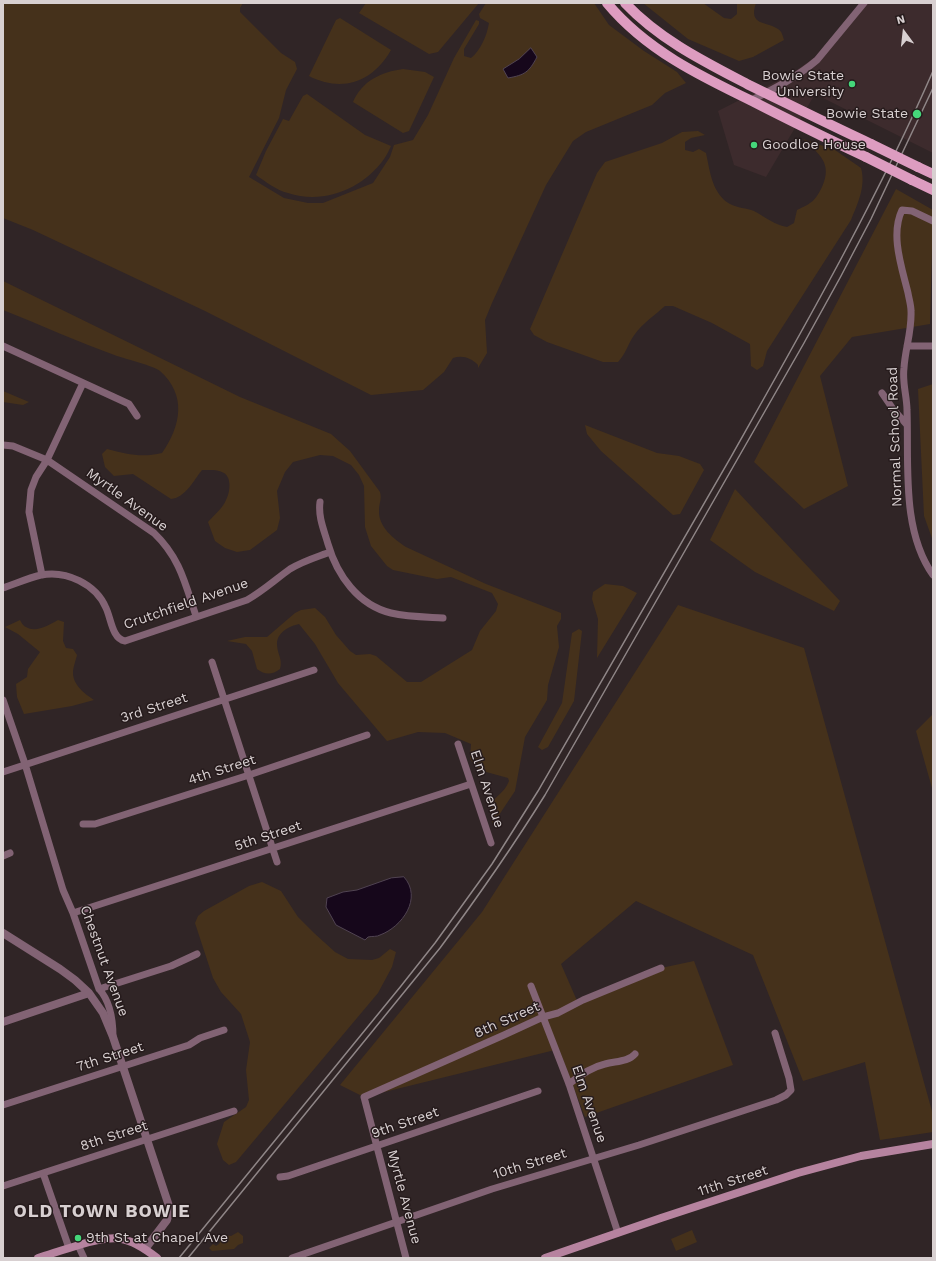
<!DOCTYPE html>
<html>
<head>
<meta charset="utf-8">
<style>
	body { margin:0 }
	#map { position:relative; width:936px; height:1261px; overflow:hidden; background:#302526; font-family:"Work Sans",sans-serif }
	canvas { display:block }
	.frame { position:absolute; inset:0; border:4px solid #d8d0d1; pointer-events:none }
	.north { position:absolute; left:884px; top:12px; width:40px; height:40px; -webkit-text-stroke:3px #261b1c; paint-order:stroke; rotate:345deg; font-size:11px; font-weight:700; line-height:16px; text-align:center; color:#d8d0d1 }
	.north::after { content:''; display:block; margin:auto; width:14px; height:18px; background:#d8d0d1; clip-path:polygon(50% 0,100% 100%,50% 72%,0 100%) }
</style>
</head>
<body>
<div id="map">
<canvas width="936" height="1261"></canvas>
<div class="frame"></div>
<div class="north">N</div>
</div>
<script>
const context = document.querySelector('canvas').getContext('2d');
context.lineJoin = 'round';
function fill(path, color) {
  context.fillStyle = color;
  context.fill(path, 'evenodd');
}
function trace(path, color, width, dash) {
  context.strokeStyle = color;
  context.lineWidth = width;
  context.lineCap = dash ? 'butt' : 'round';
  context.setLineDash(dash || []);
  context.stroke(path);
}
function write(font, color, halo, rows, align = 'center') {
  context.font = font + ' "Work Sans",sans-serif';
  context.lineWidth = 3;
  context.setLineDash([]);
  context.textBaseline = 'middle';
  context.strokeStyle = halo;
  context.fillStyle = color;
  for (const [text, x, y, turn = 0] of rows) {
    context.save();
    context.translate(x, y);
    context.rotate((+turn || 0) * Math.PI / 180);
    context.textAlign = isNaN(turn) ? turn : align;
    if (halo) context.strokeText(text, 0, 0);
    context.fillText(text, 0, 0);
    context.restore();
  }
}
fill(new Path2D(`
	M861,3H933V153L815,94L766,177L734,165L718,111L791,74L818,55Z`), '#3d2b2d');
fill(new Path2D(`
	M3,3H243L240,8V12L281,53L295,62L297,69L286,90L279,118L249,177L284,198L308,203H323L373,183L390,157L394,145L413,140L428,115L454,58L476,20L479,21V24L464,49V56L471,58C481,50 487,35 489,23L480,18L479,14L486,3H594L609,25L644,51L677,72L686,83L665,93L652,105L586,132L573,141L546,185L492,303L485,320L487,353L478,368V365C471,358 463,355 453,358L444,372L423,390L371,395L205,311L33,230L3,218Z
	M366,3H479L438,52L429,54L359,13Z
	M643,3H703L724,18L731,19L737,14V3H756C748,26 766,21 778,29C782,31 783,37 784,40L753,57L739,61L688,39Z
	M340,18L391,50C373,82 342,93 309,76L336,20Z
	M403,69L425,72L434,77L409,131L403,133L353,102C362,81 381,72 403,69Z
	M307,94L365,135L391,146C389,150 387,155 384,159C363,189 323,205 288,193C276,190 266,182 256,175L266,151L283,119L289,121L303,96Z
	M698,131L705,135L691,138L685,142V150L693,152L699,149L706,153C710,171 712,194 730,204C737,208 747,208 754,211C765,217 775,225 787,227L794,223L797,210C812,203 815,201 822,187C833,163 819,154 803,139L835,150L861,168C866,186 858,203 851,220L767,351L763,366L757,370L751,366L750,344L712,323L673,306H665C655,315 643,323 635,334C628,343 626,354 618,362H603L547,342L534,335L530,329L597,173L605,162L662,143L682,132Z
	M896,189L933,210L930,324L852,337L820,376L848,486L804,509L754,462Z
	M3,281L240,397L331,434L350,451L380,492C382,500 379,502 379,510C378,527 394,539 406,547L486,584L561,613V619L557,626L559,647L548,685L547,700L525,737L515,791L493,824C484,795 501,801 509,781L508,778L479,770L470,759L471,744L445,733L418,732L387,741L338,683L315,644L299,624C290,626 277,632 277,644C277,654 283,659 280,669C272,675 265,675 257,669L252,651L246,644L227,641L245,637H267L295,613L301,610L315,608L325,617L336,635L350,651L356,655L370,654L376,656L407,682H421L472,650L480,631L496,611L498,604L492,593L451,577L437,579L393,570L387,566L371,546L365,527L364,486L359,475L351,465L333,456L320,455L293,462L285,472L277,491L280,518L277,530L250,550L237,552L225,548L215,541L208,522C213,516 223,508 226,500C230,493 232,478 224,473C218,469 209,470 202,470C194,480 185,498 171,499L133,474L114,476L105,467L102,454L107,449C127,454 141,458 162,453C181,426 187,395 160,371C154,366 126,359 117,356C78,342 41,325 3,310Z
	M933,384V541L924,516L918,389Z
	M3,391L29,402L23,405L3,402Z
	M585,425L657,453L679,456L700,464L704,470L680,514L673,515L601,451L587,434Z
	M735,489L840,601L834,611L755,572L710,540Z
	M605,584L623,586L637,593L597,658L598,619L592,599L593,592Z
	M678,605L804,648L933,1115V1132L880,1140L865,1062L803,1081L753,955L636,901L561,964L578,1003L661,968L694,961L733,1065L585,1117L559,1049L364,1097L340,1085L482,912Z
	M20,620C21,622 23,626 26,627C36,633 49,625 58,620L64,622L63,641L66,648L73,649L77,655C76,660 73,667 73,673C73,685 85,694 94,700L72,706L24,714L17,697L16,684L27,677L28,669L40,652L18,634L5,627Z
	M579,629L582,631L574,701L548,747L542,750L538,747L562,703L572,633Z
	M933,714V788H932L916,731Z
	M262,882L281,891L298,917L314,933L335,952L348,959L372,960L379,958L390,949L396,952L392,967L378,993L236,1162L229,1165L223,1160L217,1144L224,1122L246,1107L249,1100L246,1070L250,1042L241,1014L221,992L213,978L195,923L198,916L204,911L249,886Z
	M692,1230L697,1242L676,1251L671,1239Z
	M238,1232L243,1236V1243L238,1245L234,1249L212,1251L209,1248L213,1244L216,1246L219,1244L224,1235L231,1236Z`), '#45311b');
const water = new Path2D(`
	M531,48L537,57C529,72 525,75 508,78L503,69L519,59Z
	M404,877C423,898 402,927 380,935C377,937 372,936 368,937L365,940L336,925L326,907L327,898L343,892L357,890L391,878Z`);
fill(water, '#16071b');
trace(water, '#504352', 1);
trace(new Path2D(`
	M750,101C774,89 797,77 817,60L864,3
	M933,221L912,211L902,210C890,235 902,268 908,293C909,299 911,305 911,311C912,331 905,349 904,368C902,382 907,397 907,410C909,463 901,530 933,575
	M3,346L129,404L137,416
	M907,346H933
	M882,393L893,409L907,425
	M3,445L13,446L47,460L154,533C180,558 185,583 196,616
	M320,502C318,517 324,530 328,544C337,575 358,605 391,613C408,617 426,617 443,618
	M42,575L29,512L31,490L36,477L47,460L83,383
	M3,588C15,584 28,578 41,575C66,570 96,584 106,608C111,618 112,639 125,641L247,600C263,591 276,579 290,569C303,561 317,557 330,552
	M212,662L277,862
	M3,700L25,764L63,890L73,913L99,989C111,1002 113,1020 113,1037
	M458,744L491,843
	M3,772L314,670
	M83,824H95L249,775L367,735
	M3,856L10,853
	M73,913L471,784
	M531,986L569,1084L618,1233
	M99,989L171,966L197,954
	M569,1084C580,1075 592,1067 605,1064C616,1061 628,1062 635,1054
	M3,1105L189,1045L200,1038L224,1030
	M43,1173L69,1248
	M280,1177L288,1176L538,1091
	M3,1186L234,1111
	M78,1245L84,1258
	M292,1258L492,1189L639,1145L776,1100L786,1095L791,1090L789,1078L775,1033
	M406,1258L364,1097L504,1035L543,1017L558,1013L583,1000L661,968`), '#826374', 7);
trace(new Path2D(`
	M3,933L60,969L75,980L89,993L103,1013L113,1037L170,1209L167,1220L145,1249
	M3,1022L89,993`), '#826374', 8);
trace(new Path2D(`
	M38,1258C51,1254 65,1249 79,1245C114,1234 128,1235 157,1258
	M545,1258L661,1218L798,1173L861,1156L933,1144`), '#b6839f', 8);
trace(new Path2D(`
	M607,3C646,50 700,76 754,102C791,121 828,139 866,157
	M625,3C660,40 705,62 749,85C790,105 830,125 871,144
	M918,167L933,174
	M912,180L933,190`), '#dd9cc0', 10);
trace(new Path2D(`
	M179,1258L401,986L435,943L492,864L538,791C603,679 667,567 732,455C803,329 875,204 933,71
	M188,1258L440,948C477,898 512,848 545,795L804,343L841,276L871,219L933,88`), '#8f8687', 1.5);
trace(new Path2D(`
	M871,144L918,167
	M866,157L912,180`), '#dd9cc0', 10);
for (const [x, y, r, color] of [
	[852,84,4,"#45d77a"],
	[917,114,5,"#45d77a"],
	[754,145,4,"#45d77a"],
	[78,1238,4,"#45d77a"]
]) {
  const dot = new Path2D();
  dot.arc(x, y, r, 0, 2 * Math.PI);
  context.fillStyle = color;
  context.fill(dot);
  trace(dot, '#261b1c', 1.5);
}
write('14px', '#d8d0d1', '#261b1c', [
	["Bowie State",844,76],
	["University",844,92],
	["Bowie State",908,114],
	["Goodloe House",762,145,"left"],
	["9th St at Chapel Ave",86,1238,"left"]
], 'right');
write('14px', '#d8d0d1', '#261b1c', [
	["Normal School Road",895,437,-92],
	["Myrtle Avenue",127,500,36],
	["Crutchfield Avenue",186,604,-19],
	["3rd Street",154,708,-18],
	["4th Street",222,770,-18],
	["Elm Avenue",487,789,72],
	["5th Street",268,836,-18],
	["Chestnut Avenue",104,961,70],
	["8th Street",507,1020,-24],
	["7th Street",110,1057,-18],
	["Elm Avenue",589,1104,71],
	["9th Street",405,1123,-19],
	["8th Street",114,1136,-18],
	["10th Street",530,1164,-17],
	["11th Street",733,1181,-18],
	["Myrtle Avenue",404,1197,75]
]);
context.letterSpacing = '1px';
write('bold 18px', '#d8d0d1', '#261b1c', [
	["OLD TOWN BOWIE",102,1212]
]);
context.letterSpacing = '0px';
</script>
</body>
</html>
